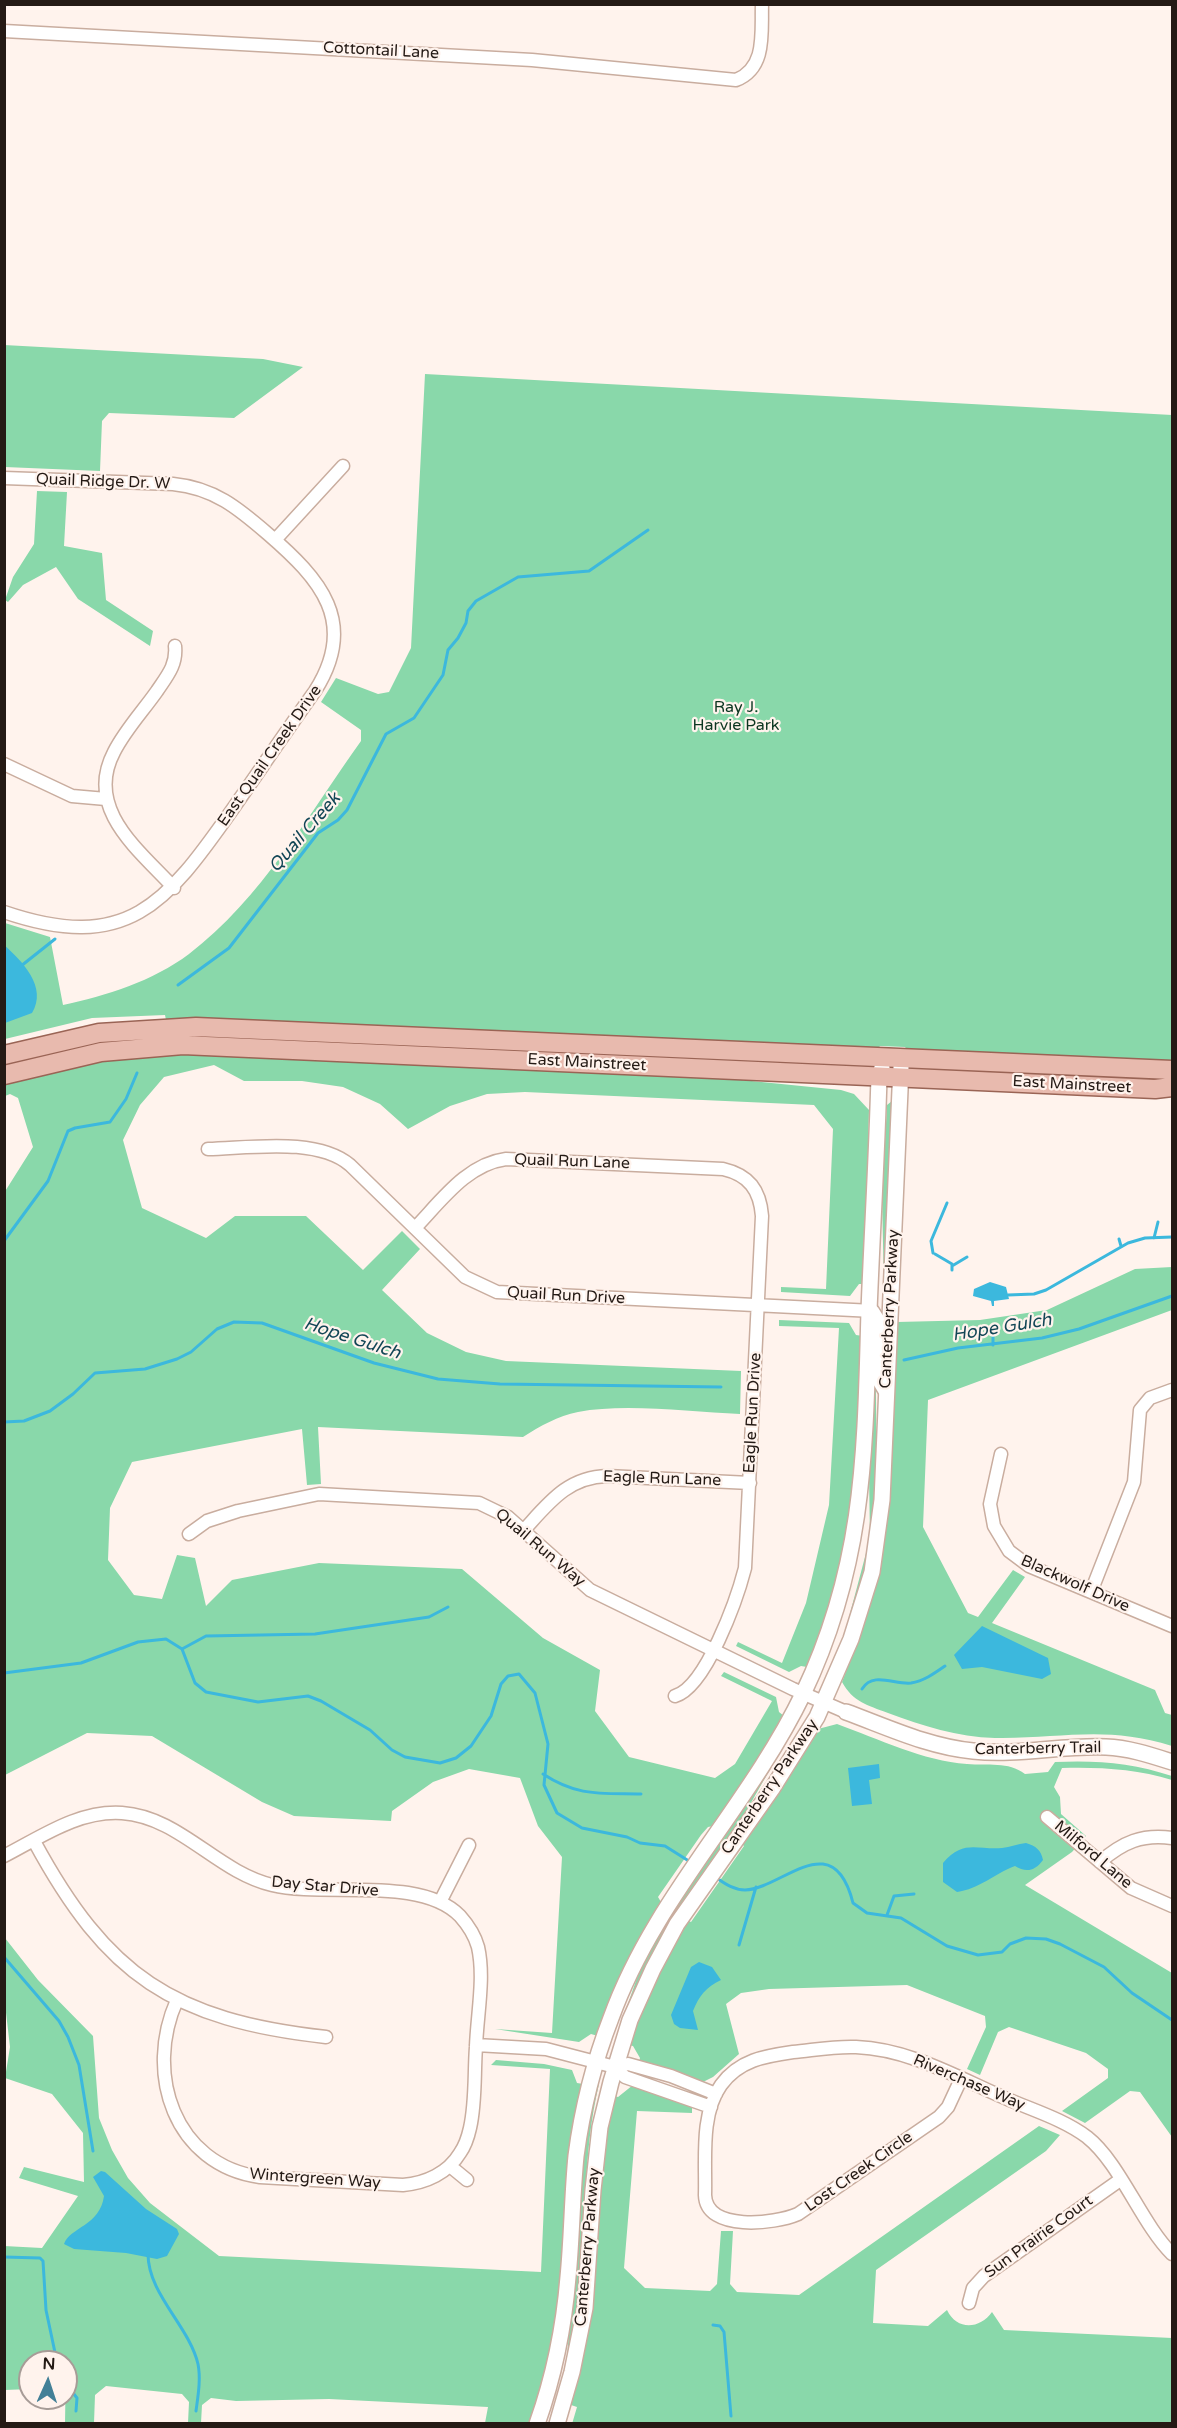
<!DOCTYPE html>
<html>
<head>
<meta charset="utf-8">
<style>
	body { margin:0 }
	#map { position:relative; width:1177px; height:2428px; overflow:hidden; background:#fff3ed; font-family:"Varela Round",sans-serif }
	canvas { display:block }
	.frame { position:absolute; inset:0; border:6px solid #241a15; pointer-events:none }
	.north { position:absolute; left:18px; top:2350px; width:60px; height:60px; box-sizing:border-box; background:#fff3ed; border:2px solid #a79c97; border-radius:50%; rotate:3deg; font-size:16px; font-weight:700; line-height:24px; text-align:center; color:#241a15 }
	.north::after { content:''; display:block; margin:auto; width:21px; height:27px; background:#438097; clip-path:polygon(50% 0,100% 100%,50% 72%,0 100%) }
</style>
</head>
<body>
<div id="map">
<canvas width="1177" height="2428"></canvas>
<div class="frame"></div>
<div class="north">N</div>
</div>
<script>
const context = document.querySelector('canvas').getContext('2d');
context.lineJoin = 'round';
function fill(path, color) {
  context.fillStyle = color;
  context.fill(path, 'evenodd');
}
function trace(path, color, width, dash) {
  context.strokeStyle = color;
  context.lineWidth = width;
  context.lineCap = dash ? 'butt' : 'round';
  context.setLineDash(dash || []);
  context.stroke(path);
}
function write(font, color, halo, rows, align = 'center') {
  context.font = font + ' "Varela Round",sans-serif';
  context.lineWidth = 4.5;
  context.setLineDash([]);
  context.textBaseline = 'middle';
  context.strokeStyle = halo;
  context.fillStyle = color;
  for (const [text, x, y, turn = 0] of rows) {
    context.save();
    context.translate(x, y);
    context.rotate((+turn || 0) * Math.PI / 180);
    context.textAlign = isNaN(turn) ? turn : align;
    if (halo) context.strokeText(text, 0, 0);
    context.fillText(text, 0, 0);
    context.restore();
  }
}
fill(new Path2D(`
	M4,345L263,359L303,367L234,418L109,413L102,421L100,471L5,467Z
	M425,374L1172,415V1064L908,1051L905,1047L880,1046L877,1050L166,1020L165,1015L92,1018L5,1039V923L50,937L63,1005C106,996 153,981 189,954C261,899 309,814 361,741V730L321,702L336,678L378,694L389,692L411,648Z
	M37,491L67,492L64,546L102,553L106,600L153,631L150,646L78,599L56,567L23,585L8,602L5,600L13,577L34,544Z
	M186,1052L672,1073L841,1090L854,1094L869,1110L865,1284H859L850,1296L781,1292V1287L826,1289L833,1129L814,1105L525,1092L487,1094L450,1106L408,1129L380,1104L343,1087L302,1081H244L214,1065L164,1077L140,1105L123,1140L142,1208L206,1238L235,1216H306L363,1270L402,1231L420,1249L382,1290L427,1333L466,1352L506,1361L741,1371L740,1414C691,1412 625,1403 578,1412C558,1416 540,1426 523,1437L318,1427L321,1484L307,1485L302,1429L132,1462L110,1508L108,1560L134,1595L162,1599L177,1555L195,1558L206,1606L232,1580L319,1563L462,1569L543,1638L600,1670L595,1711L629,1757L715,1778L735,1764L772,1701L721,1676L724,1672L776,1697L779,1712L784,1716L747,1777L713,1826L708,1827L701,1835L658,1897L661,1902L622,1973L598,2036L591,2034L579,2042L495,2029L552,2033L562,1857L538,1826L520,1778L469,1769L433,1782L392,1811L391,1821L294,1816L262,1802L152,1736L87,1733L5,1775L4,1193L33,1147L18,1098L10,1094L5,1096V1083L98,1060Z
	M892,1101L893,1102L884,1290L882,1196L887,1105Z
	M1172,1267V1310L928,1400L923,1527L968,1613L978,1617L1013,1570L1025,1577L992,1623L1155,1690L1165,1713L1172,1715V1746C1104,1725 1062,1739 995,1738C957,1737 923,1726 888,1713C867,1705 853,1702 842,1682L866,1618L883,1548L892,1371H896L897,1322L980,1320L1047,1310L1135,1269Z
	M779,1320L849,1323L856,1335L863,1336C860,1397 860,1458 851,1518C844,1569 826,1620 807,1667L801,1666L789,1672L736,1646L738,1642L782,1663L806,1603L829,1505L839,1328L779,1326Z
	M876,1333C874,1437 887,1543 843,1640L870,1538L869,1474Z
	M799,1718L616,2041H615L646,1952Z
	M837,1724C879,1739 923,1761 967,1764C988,1766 1008,1761 1025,1774L1048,1772L1055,1762C1097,1760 1133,1763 1172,1776V1780C1136,1769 1100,1767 1062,1768L1054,1787L1060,1797L1061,1814L1086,1836L1072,1852L1025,1885L1172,1973V2137L1140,2092L1130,2091L1085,2123L1062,2111L1108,2078V2069L1086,2053L1009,2027L998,2032L980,2075L967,2069L986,2027L985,2016L907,1985L769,1989L741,1993L726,2004L739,2054L713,2077L701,2083L639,2062L640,2058L633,2046L629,2045L653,1983L687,1920L691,1922L744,1846L741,1843L818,1729Z
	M5,1938L38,1980L93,2036L99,2118L112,2150L128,2178L150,2203L219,2256L541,2272L550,2069L491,2065L496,2060L544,2064L572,2070L577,2083L583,2084C571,2198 566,2315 530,2423H485L488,2407L329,2399L236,2401L211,2398L202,2405L201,2423H188L189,2402L182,2394L106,2386L95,2395L94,2423H65L66,2362H30V2389L5,2390L4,2246L42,2248L78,2196L19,2178L24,2167L84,2182L83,2133L52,2094L5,2078L10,2047L5,2004Z
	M599,2084C582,2154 587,2227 579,2298C575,2335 566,2370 555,2406L567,2359L579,2186L585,2141L597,2085Z
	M633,2085L692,2104V2113L637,2111L624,2268L645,2288L710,2291L717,2284L721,2231H733L730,2284L737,2292L799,2295L1039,2126L1060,2135L1046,2151L876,2270L873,2323L928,2326L947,2310C957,2331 980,2329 992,2312L1004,2330L1172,2338V2423L572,2424L577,2407L571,2405V2400L606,2132L614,2096L618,2097Z`), '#89d8aa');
fill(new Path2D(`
	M4,945C22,961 48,987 32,1013L5,1023Z
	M990,1282L1006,1287L1009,1299L994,1301V1306H992L991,1301L973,1296L974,1289Z
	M982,1626L1048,1658L1051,1674L1042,1679L982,1667L962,1669L954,1655Z
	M879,1764L880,1778L869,1780L872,1804L852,1806L848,1768Z
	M1026,1843C1036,1846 1041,1850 1043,1860C1035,1871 1026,1873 1015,1866C994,1874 979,1889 957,1892L943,1882V1863C963,1839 977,1850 1002,1848C1010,1847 1018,1844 1026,1843Z
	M699,1962L712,1967L721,1980C706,1987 699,1996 693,2011L698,2030L680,2028L674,2024L671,2015L691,1967Z
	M101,2171L105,2172L146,2209L177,2229L179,2234L167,2256L157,2259L126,2253L74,2249L64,2244C70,2227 100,2226 104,2196L93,2177Z`), '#3cb8dd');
trace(new Path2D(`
	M21,966L55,939
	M178,985L229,948L318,833L338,820L347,810L386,734L414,718L443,675L448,650L458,638L466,623L468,611L476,601L518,577L589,571L648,530
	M1154,1238L1158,1222
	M1119,1239L1121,1246
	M4,1241L48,1181L68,1131L75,1128L110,1122L126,1099L137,1073
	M933,1253L931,1241L947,1203
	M935,1254L952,1264V1270
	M952,1266L967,1257
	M1008,1295L1034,1294L1046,1290L1128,1243L1145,1238L1172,1237
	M993,1332V1345
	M904,1360L958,1348L1042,1338L1079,1329L1172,1296
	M4,1422L24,1421L50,1411L73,1394L95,1373L145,1369L177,1359L191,1352L217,1329L234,1322L262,1323L374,1363L438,1379L500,1384L721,1387
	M182,1649L206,1636L315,1634L429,1617L448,1607
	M4,1673L81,1663L138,1642L166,1639L182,1649L195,1683L206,1692L258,1702L308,1696L321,1701L370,1730L392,1750L405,1757L440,1763L456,1758L471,1746L491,1716L501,1684L508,1676L519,1674L535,1693L548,1744L544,1785L557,1813L582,1828L627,1837L640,1843L665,1846L692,1863
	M862,1689C873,1671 895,1685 911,1683C924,1681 935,1673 945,1666
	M543,1774C578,1797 601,1793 641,1794
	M715,1877C724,1883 733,1890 745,1890C782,1889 833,1824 853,1903L867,1913L901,1918L947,1946L978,1955L1002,1952L1010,1944L1026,1938L1046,1939L1060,1944L1104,1967L1132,1993L1172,2020
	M887,1915L894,1896L914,1894
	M739,1945L756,1887
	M4,1957L59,2021L68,2037L79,2065L93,2151
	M148,2254C148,2294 189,2326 198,2364C201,2379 198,2396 196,2411
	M4,2257L40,2258L43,2261L46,2310L57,2362
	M713,2325L720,2326L724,2332L731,2416
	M66,2384L77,2398L76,2411`), '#3cb8dd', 3);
const minor = new Path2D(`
	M4,31L532,60L736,80C767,68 761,32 762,4
	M4,478L173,484C214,488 238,508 268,534C320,579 359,622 315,691C287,730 260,770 232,810C166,904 127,954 4,912
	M275,540L343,466
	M4,764L72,796L106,799
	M174,888C139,850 84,809 114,752C125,730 143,711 157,691C167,676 177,665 175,646
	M208,1149C250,1148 317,1137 350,1165L465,1277L497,1292L873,1311L878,1319L876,1377L885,1392
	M415,1228C441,1201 467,1164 506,1159L723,1169C749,1175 760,1190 762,1216L745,1568C737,1599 706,1687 675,1696
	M1001,1454L990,1504L994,1526L1009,1551L1029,1566L1172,1626
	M523,1531C548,1504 567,1477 607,1476L750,1483
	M189,1534L207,1521L238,1511L319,1494L479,1503L508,1517L590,1590L793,1689L846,1712
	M1091,1592L1134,1482L1140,1410L1150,1398L1172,1390
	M1047,1817L1131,1888L1172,1906
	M34,1841C107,1976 173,2020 326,2037
	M4,1856C41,1837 79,1810 122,1813C180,1817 217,1872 272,1885C325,1898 420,1875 460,1916C468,1925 475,1936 478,1947C485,1978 477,2015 476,2047C474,2073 476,2102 470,2128C468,2137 465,2146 460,2153C448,2173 426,2183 403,2185L260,2177C174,2165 144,2073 177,2000
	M1100,1862C1123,1842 1142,1834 1172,1838
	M440,1902L469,1845
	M476,2045L546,2049L615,2067L628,2064L671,2076L716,2094
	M615,2067L625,2077L711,2107
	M961,2079L948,2107L939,2117L798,2214C775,2224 706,2232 705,2195C706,2161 700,2114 721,2085C739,2060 765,2056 793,2052C814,2050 835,2046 856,2047C909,2049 957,2077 1005,2098C1032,2110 1063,2119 1087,2137C1120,2163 1141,2223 1172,2254
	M450,2166L467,2180
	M969,2303L973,2288L984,2276L1120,2180`);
const tertiary = new Path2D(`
	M846,1712C887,1727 929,1747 973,1751C1017,1756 1062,1745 1106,1747C1129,1748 1150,1755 1172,1762
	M537,2424C554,2376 564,2327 568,2277C572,2237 572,2197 576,2156C582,2110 594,2062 611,2018C654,1898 748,1808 803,1694C865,1564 865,1452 869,1311C872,1233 877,1155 879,1076L882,1068
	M557,2424L572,2372L585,2308L593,2190L600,2127L611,2082L630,2020L653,1969L677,1924L772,1789L817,1717L851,1639L872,1572L882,1500L901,1067`);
const primary = new Path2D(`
	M4,1055L99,1033L196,1027L1172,1070
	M4,1075L101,1052L183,1045L1155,1089L1172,1087`);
trace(minor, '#c9ad9f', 15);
trace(tertiary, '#c9ad9f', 18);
trace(primary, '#9a6455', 21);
trace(minor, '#fff', 12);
trace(tertiary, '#fff', 15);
trace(primary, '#e8baae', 18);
write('16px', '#241a15', '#fff3ed', [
	["Cottontail Lane",381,51,3],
	["Quail Ridge Dr. W",103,482,2],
	["East Quail Creek Drive",270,756,-55],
	["East Mainstreet",587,1063,3],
	["East Mainstreet",1072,1085,3],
	["Quail Run Lane",572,1162,2],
	["Quail Run Drive",566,1296,3],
	["Canterberry Parkway",890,1309,-87],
	["Eagle Run Drive",753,1413,-87],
	["Eagle Run Lane",662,1479,2],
	["Quail Run Way",540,1548,40],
	["Blackwolf Drive",1075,1584,24],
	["Canterberry Trail",1038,1749,-1],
	["Canterberry Parkway",770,1787,-56],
	["Milford Lane",1093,1855,40],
	["Day Star Drive",325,1887,5],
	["Riverchase Way",969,2083,23],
	["Lost Creek Circle",859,2172,-35],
	["Wintergreen Way",315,2179,4],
	["Sun Prairie Court",1039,2237,-36],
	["Canterberry Parkway",588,2247,-85]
]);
write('16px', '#0c3621', '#fff3ed', [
	["Ray J.",736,708],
	["Harvie Park",736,726]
]);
write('italic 18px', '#124656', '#fff3ed', [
	["Quail Creek",305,833,-49],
	["Hope Gulch",1002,1328,-9],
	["Hope Gulch",352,1339,18]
]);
</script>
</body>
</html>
